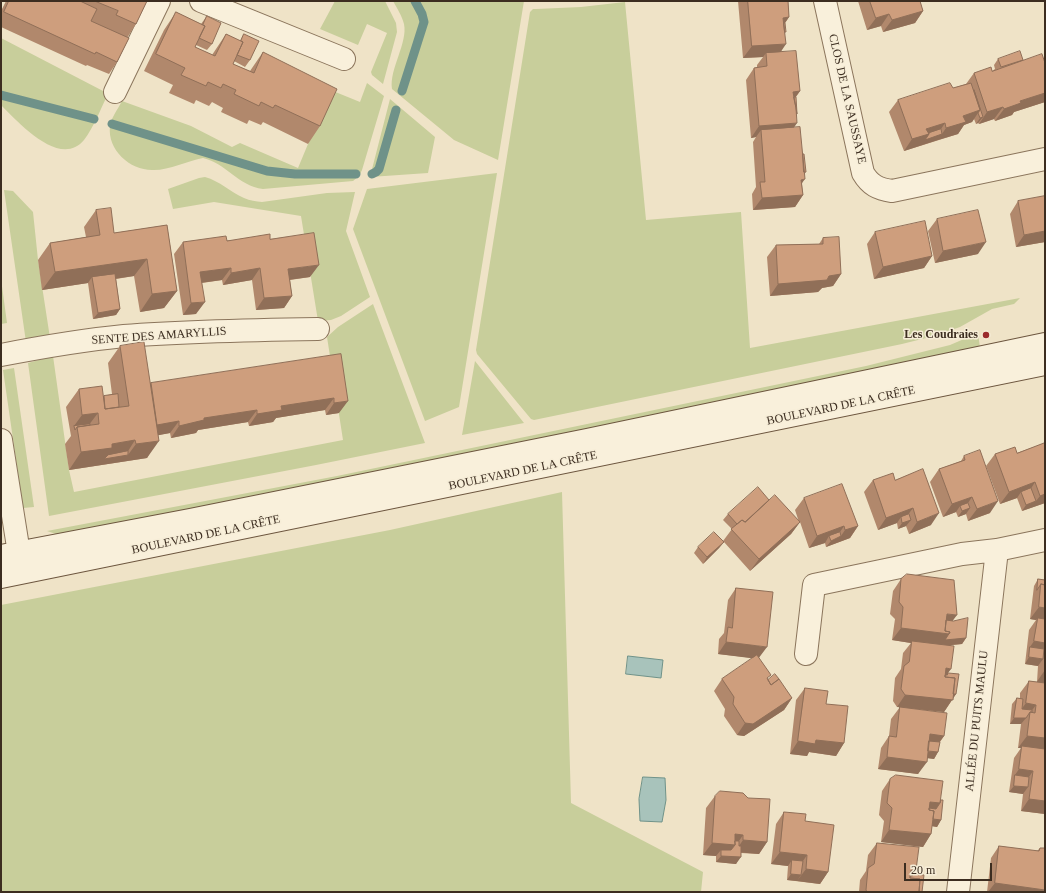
<!DOCTYPE html>
<html>
<head>
<meta charset="utf-8">
<style>
	body { margin:0 }
	#map { position:relative; width:1046px; height:893px; overflow:hidden; background:#efe3c7; font-family:Georgia,serif }
	canvas { display:block }
	.frame { position:absolute; inset:0; border:2px solid #3c2d20; pointer-events:none }
	.scale { position:absolute; left:904px; top:863px; width:88px; height:18px; box-sizing:border-box; border:2px solid #3c2d20; border-top:0; padding-left:5px; font-size:12px; line-height:14px; white-space:nowrap; color:#3c2d20; -webkit-text-stroke:3px #f6edd7; paint-order:stroke }
</style>
</head>
<body>
<div id="map">
<canvas width="1046" height="893"></canvas>
<div class="frame"></div>
<div class="scale">20 m</div>
</div>
<script>
const context = document.querySelector('canvas').getContext('2d');
context.lineJoin = 'round';
function fill(path, color) {
  context.fillStyle = color;
  context.fill(path, 'evenodd');
}
function trace(path, color, width, dash) {
  context.strokeStyle = color;
  context.lineWidth = width;
  context.lineCap = dash ? 'butt' : 'round';
  context.setLineDash(dash || []);
  context.stroke(path);
}
function write(font, color, halo, rows, align = 'center') {
  context.font = font + ' Georgia,serif';
  context.lineWidth = 3;
  context.setLineDash([]);
  context.textBaseline = 'middle';
  context.strokeStyle = halo;
  context.fillStyle = color;
  for (const [text, x, y, turn = 0] of rows) {
    context.save();
    context.translate(x, y);
    context.rotate((+turn || 0) * Math.PI / 180);
    context.textAlign = isNaN(turn) ? turn : align;
    if (halo) context.strokeText(text, 0, 0);
    context.fillText(text, 0, 0);
    context.restore();
  }
}
fill(new Path2D(`
	M335,1H385L396,23L397,32L383,84L372,75L371,72L387,33L367,24L358,45L320,29Z
	M393,1H524L498,160L454,140L392,89C389,69 408,43 404,24C402,16 397,8 393,1Z
	M625,2L646,220L741,212L750,348L1020,298L1014,304L992,309L960,327L934,336L902,344L534,420L531,419L477,354L476,350L530,12L533,9H536L581,7Z
	M1,38L105,92L107,96C100,110 94,127 84,140C60,169 18,122 1,105Z
	M367,83L384,96L362,170L359,176L353,181L263,189C238,186 226,163 203,158C188,161 167,171 152,170C130,170 107,150 110,126C111,118 118,109 122,101L191,126L232,147L240,143L298,168L308,144L333,91L360,102Z
	M390,99L435,137L428,173L370,177Z
	M497,173L459,407L425,421L353,229L367,189Z
	M205,177C220,181 230,192 244,198C250,201 256,201 262,202L327,193L355,192L346,231L370,297L341,316L331,320L318,321L301,216L214,202L173,209L168,189L199,178Z
	M4,190L13,191L33,212L38,260L50,338L26,342Z
	M1,279L7,323L1,324Z
	M373,304L425,443L316,465L49,516L28,363L53,356L69,470L74,492L343,440L327,337L338,327Z
	M978,333L980,348L324,487L59,535L47,531L337,476L866,366L950,345Z
	M475,361L524,423L462,435Z
	M14,368L34,507L23,508L3,370Z
	M562,492L571,803L703,872L701,892H1V605L390,530Z`), '#c8ce9b');
const water = new Path2D(`
	M628,656L663,660L661,678L626,674Z
	M643,777L665,778L666,800L662,822L640,821L639,799Z`);
fill(water, '#a8c3bb');
trace(water, '#6f9289', 1);
trace(new Path2D(`
	M402,91L424,22L422,14L415,1
	M1,95L94,119
	M112,124L267,171L295,174H356
	M372,174L376,172L379,169L396,110`), '#6f9289', 9);
const minor = new Path2D(`
	M201,1L344,59
	M825,1L863,173C870,185 878,189 892,191L1045,159
	M115,92L159,1
	M1,355C42,347 83,340 124,336C188,331 253,330 318,329
	M1,440L22,572
	M806,654L814,585L962,554L997,550L1045,540
	M958,892L997,550`);
const secondary = new Path2D(`
	M1,556L190,520L587,440L1045,344
	M1,577L1045,364`);
trace(minor, '#8b755c', 24);
trace(secondary, '#6d563f', 24);
trace(minor, '#f9f0db', 22);
trace(secondary, '#f9f0db', 22);
fill(new Path2D(`
	M6,1H147L136,24L127,38L117,62L109,74L87,65L86,66L1,27V11Z
	M738,1H788L789,17L785,23V33L781,52L800,91L796,97L794,128L803,154L806,172L804,174L802,184L803,195L795,207L753,210L752,194L756,187L753,142L756,137L751,138L746,80L754,68L757,67V65L763,57L743,58Z
	M858,1H920L923,11L915,23L883,32L881,26L867,30Z
	M176,12L201,24L207,16L212,44L207,50L196,45L195,47L212,55L226,34L240,41L244,34L250,60L245,67L234,61L233,64L250,71L263,52L320,126L308,144L263,122L261,125L249,120L247,124L221,112L223,108L212,102L209,106L196,100L194,104L169,93L173,85L144,71L164,30Z
	M998,59L1023,60L1045,63V102L1014,112L1012,115L995,121L994,119L979,124L978,123L976,124L974,119L972,122L964,125L958,134L904,151L889,112L898,100L953,88L966,84L974,73L992,71L995,69L994,65Z
	M1045,196V242L1016,247L1010,214L1018,201Z
	M96,210L114,233L167,225L177,291L164,308L140,312L134,276L116,279L120,309L116,315L93,319L88,283L42,290L38,260L50,243L86,237L84,227Z
	M937,219L978,254L935,263L928,231Z
	M875,232L932,256L924,268L874,279L867,244Z
	M823,238L841,274L833,286L822,288L818,292L770,296L767,257L776,245L819,244Z
	M270,239L310,277L290,280L292,296L284,308L256,310L252,280L223,285L222,280L202,283L196,314L183,315L174,254L183,242Z
	M120,346L151,383L341,354L339,413L326,415L325,410L276,418L273,422L249,426L248,422L198,430L196,433L171,438L170,433L158,435L147,458L69,470L65,444L71,436L66,407L79,389L104,396L112,394L108,363Z
	M1045,443V503L1022,511L1017,498L1000,504L986,466L995,454L1017,453Z
	M964,456L990,513L968,521L966,514L958,517L956,512L943,517L930,482L939,469L961,461Z
	M873,480H895L931,525L909,534L906,526L898,529L897,523L878,530L864,492Z
	M804,498L858,526L850,538L826,547L825,543L809,548L800,522L791,534L750,571L724,542L719,548L703,564L694,553L698,547L723,541L732,529L723,520L728,514L769,500L799,522L795,510Z
	M901,579L953,621L966,638L962,644L951,645L948,673L956,694L944,712L914,709L944,736L940,742L938,752L934,759L927,758L918,774L878,769L881,748L889,736L891,719L900,707H897L893,701L895,678L901,669L903,653L911,643L892,640L895,619L890,614L893,591Z
	M1038,579L1045,580V814L1021,811L1023,794L1009,792L1014,758L1021,748H1018L1021,724H1010L1012,704L1017,698H1020V693L1029,681L1037,682L1038,666L1025,664L1029,630L1036,620L1030,619L1034,586Z
	M736,588L759,658L768,679L792,698L784,710L744,736L737,735L724,716L725,709L714,691L722,679L753,658L718,654L719,639L724,633L728,600Z
	M805,688L826,704L844,743L836,756L809,752L807,756L790,754L796,700Z
	M890,779L941,800V820L937,827L932,826L931,834L923,847L881,842L884,821L879,815L882,791Z
	M715,796L767,842L759,854L741,853L736,864L716,862V856L703,855L706,808Z
	M784,812L805,821L828,872L820,884L787,880L788,866L771,864L776,824Z
	M877,843L913,874L922,892H859L860,880L866,871L868,855Z
	M999,846L1037,851L1040,848L1045,892H987L991,858Z`), '#b1886c');
fill(new Path2D(`
	M923,11L915,23L883,32L892,20Z
	M889,14L881,26L867,30L876,18Z
	M789,17L781,29L783,18Z
	M786,44L778,56L766,53L763,57L743,58L752,46Z
	M800,91L791,103L793,92Z
	M1045,93V102L1014,112L1012,115L995,121L1004,109L1020,101Z
	M1003,107L994,119L979,124L987,112Z
	M980,110L972,122L964,125L958,134L938,140L946,128L963,116Z
	M983,117L978,123L976,124L980,118Z
	M797,123L789,135L761,130L756,137L751,138L759,126Z
	M945,123L937,135L942,134L938,140L904,151L912,139L926,129Z
	M805,179L796,191L801,180Z
	M803,195L795,207L753,210L762,198Z
	M1045,231V242L1016,247L1024,235Z
	M986,242L978,254L935,263L943,251Z
	M932,256L924,268L874,279L883,267Z
	M147,259L134,276L93,282L92,277L88,283L42,290L55,272Z
	M319,265L310,277L280,281L288,269Z
	M231,268L222,280L192,284L200,272Z
	M260,268L252,280L223,285L231,273Z
	M841,274L833,286L822,288L818,292L770,296L778,284Z
	M177,291L164,308L140,312L152,294Z
	M292,296L284,308L256,310L264,298Z
	M205,302L196,314L183,315L191,303Z
	M120,309L116,315L93,319L98,313Z
	M334,398L325,410L276,418L273,422L249,426L257,414L281,406Z
	M348,401L339,413L326,415L334,403Z
	M257,410L248,422L198,430L196,433L171,438L179,426L204,418Z
	M98,413L85,430L74,426L82,415Z
	M179,421L170,433L144,438L152,425Z
	M135,440L125,456L128,455L136,444L159,441L147,458L69,470L81,452L112,444Z
	M1035,482L1027,495L1021,492L1017,498L1000,504L1009,492Z
	M1045,494V503L1022,511L1026,505L1036,501L1040,496Z
	M972,497L964,509L960,506L956,512L943,517L952,504Z
	M998,501L990,513L968,521L977,509Z
	M913,508L904,520L901,517L897,523L878,530L886,518Z
	M970,508L966,514L958,517L962,511Z
	M939,513L931,525L909,534L917,522Z
	M911,520L906,526L898,529L902,523Z
	M800,522L791,534L750,571L759,559Z
	M844,526L836,538L829,536L825,543L809,548L817,536Z
	M858,526L850,538L826,547L831,541L841,536L845,530Z
	M724,542L719,548L703,564L707,557Z
	M1039,607L1045,608V621L1038,618L1036,620L1030,619Z
	M947,614L957,615L948,627L942,626Z
	M901,628L949,634L966,638L962,644L941,646L912,641L911,643L892,640Z
	M1034,641L1045,643V647L1040,655L1030,647Z
	M726,642L767,647L758,659L718,654Z
	M1029,657L1043,659L1038,666L1025,664Z
	M946,668L951,669L942,681Z
	M1045,670V684L1036,683Z
	M950,694H956L944,712L897,707L905,695Z
	M792,698L784,710L744,736L737,735L745,723Z
	M1026,703L1036,705L1030,713L1017,715Z
	M1014,718H1026L1021,724H1010Z
	M930,734L944,736L935,748L925,747Z
	M1027,736L1045,738V751L1022,746L1021,748H1018Z
	M816,740L844,743L836,756L809,752L807,756L790,754L798,741Z
	M925,751L938,752L934,759L920,757Z
	M887,757L927,762L918,774L878,769Z
	M1019,769L1033,771L1025,783L1015,775Z
	M1014,786L1028,787L1023,794L1009,792Z
	M1029,799L1045,801V814L1021,811Z
	M930,802L940,803L932,815L926,808Z
	M930,819L941,820L937,827L925,825Z
	M889,830L931,834L923,847L881,842Z
	M735,834L743,835L735,847L741,857L736,864L716,862L721,856V850L716,856L703,855L712,843Z
	M743,840L767,842L759,854L735,852Z
	M780,852L807,855L799,867L792,860L788,866L771,864Z
	M806,869L828,872L820,884L797,881Z
	M911,870H916L908,882Z
	M791,874L801,875L797,881L787,880Z
	M995,883L1045,890V892H988Z`), '#906f58');
const building = new Path2D(`
	M9,1H80L97,9L91,21L129,38L117,62L96,52L95,54L4,12Z
	M95,1H147L136,24L116,15L118,11Z
	M748,1H788L789,17L783,18L786,44L752,46Z
	M870,1H920L923,11L892,20L889,14L876,18Z
	M176,12L205,26L195,47L215,56L226,34L243,42L233,64L254,73L263,52L337,89L320,126L275,105L273,108L261,102L259,106L234,94L236,90L223,84L221,88L208,82L206,86L181,75L185,68L156,54Z
	M207,16L221,23L212,44L199,38L205,26L203,25Z
	M784,23H785L786,32H785Z
	M244,34L259,41L250,60L237,55L243,42L241,41Z
	M796,51L800,91L793,92L796,108L797,123L759,126L754,68L767,66L766,53Z
	M1020,51L1023,60L1001,67L998,59Z
	M1042,54L1045,63V93L1020,101L1021,103L1004,109L1003,107L987,112L974,73L991,67L992,71Z
	M950,83L953,88L971,83L980,110L963,116L966,122L946,128L945,123L926,129L929,134L912,139L898,100Z
	M974,90L983,117L980,118L978,113L980,110Z
	M794,97H796L797,114L796,108Z
	M800,127L805,179L801,180L803,195L762,198L760,182H765L761,130Z
	M941,129L942,134L925,140L929,134V133Z
	M803,154H804L806,172H804Z
	M1045,196V231L1024,235L1018,201Z
	M111,208L114,233L167,225L177,291L152,294L147,259L55,272L50,243L100,235L96,210Z
	M978,210L986,242L943,251L937,219Z
	M925,221L932,256L883,267L875,232Z
	M314,233L319,265L288,269L292,296L264,298L260,268L231,273V268L200,272L205,302L191,303L183,242L226,236L227,241L270,234V239Z
	M839,237L841,274L829,276L827,280L778,284L776,245L823,244V238Z
	M115,274L120,309L98,313L92,277Z
	M144,342L159,441L136,444L135,440L112,444V448L81,452L77,427L99,424L98,413L82,415L79,389L102,386L105,409L129,406L120,346Z
	M341,354L348,401L334,403V398L281,406L282,410L257,414V410L204,418V420L179,426V421L157,425L151,383Z
	M118,394L119,407L105,409L104,396Z
	M90,424V425L77,427L75,430L74,426Z
	M1045,443V494L1040,496L1035,482L1009,492L995,454L1015,447L1017,453Z
	M980,450L998,501L977,509L972,497L952,504L939,469L965,460L964,456Z
	M128,451V455L104,459L108,455Z
	M923,469L939,513L917,522L913,508L886,518L873,480L893,473L895,480Z
	M842,484L858,526L845,530L844,526L817,536L804,498Z
	M758,487L769,500L745,522L742,520L737,524L728,514Z
	M1031,488L1036,501L1026,505L1021,492Z
	M775,495L800,522L759,559L731,529L742,520L745,522Z
	M968,503L970,508L962,511L960,506Z
	M909,514L911,520L902,523L901,517Z
	M714,532L724,542L707,557L698,547Z
	M840,532L841,536L831,541L829,536Z
	M907,574L954,580L957,615L947,614L945,631L950,632L949,634L901,628L903,607L899,602L901,579Z
	M1038,579L1045,580V585L1041,584L1037,590Z
	M1041,584L1045,585V608L1039,607Z
	M736,588L773,592L767,647L726,642L728,627L732,628Z
	M968,618L966,638L945,640L950,632L945,631L946,620L953,621Z
	M1038,618L1045,619V643L1034,641Z
	M912,641L954,646L951,669L946,668L945,677L955,678L953,700L905,695L901,689L904,666L909,662Z
	M1030,647L1044,649L1043,659L1029,657Z
	M757,655L771,675L767,678L771,685L779,679L792,698L753,724L745,723L733,704L734,697L722,679Z
	M948,673L959,674L956,694H953L955,678L945,677V675H947Z
	M775,674L779,679L771,685L768,680Z
	M1029,681L1045,683V738L1027,736L1030,712L1035,713L1036,705L1026,703Z
	M805,688L828,691L826,704L848,706L844,743L816,740L815,744L798,741Z
	M1017,698L1023,699L1022,709L1032,710V712H1030L1026,718H1014Z
	M900,707L947,713L944,736L930,734L927,762L887,757L889,736L896,737Z
	M929,741L940,742L938,752L928,751Z
	M1022,746L1045,749V801L1029,799L1033,771L1019,769Z
	M896,775L943,781L940,803L930,802L929,810L934,811L931,834L889,830L892,808L887,803L890,779Z
	M1015,775L1029,777L1028,787L1014,786Z
	M720,791L743,793L748,798L770,799L767,842L743,840V835L735,834V845L712,843L715,796Z
	M941,800H943L941,820L933,819L934,811L929,810V808L936,809L940,803Z
	M784,812L806,814L805,821L834,825L828,872L806,869L807,855L780,852Z
	M735,841H739V846H741V857L721,856V850H731L735,845Z
	M877,843L919,847L916,870H911L910,878L920,879L919,892H867L866,890L868,868L874,864Z
	M999,846L1039,851L1040,848H1045V890L995,883Z
	M792,860L803,861L801,875L791,874Z
	M913,874L924,875L922,892H919L920,879L910,878V876H912Z`);
fill(building, '#ce9e7d');
trace(building, '#906f58', 1);
for (const [x, y, r, color] of [
	[986,335,4,"#9b2b2d"]
]) {
  const dot = new Path2D();
  dot.arc(x, y, r, 0, 2 * Math.PI);
  context.fillStyle = color;
  context.fill(dot);
  trace(dot, '#f6edd7', 1.5);
}
write('12px', '#3c2d20', '#f6edd7', [
	["CLOS DE LA SAUSSAYE",847,99,77],
	["SENTE DES AMARYLLIS",159,336,-4],
	["BOULEVARD DE LA CRÊTE",841,406,-12],
	["BOULEVARD DE LA CRÊTE",523,471,-12],
	["BOULEVARD DE LA CRÊTE",206,535,-12],
	["ALLÉE DU PUITS MAULU",977,721,-84]
]);
write('bold 12px', '#3c2d20', '#f6edd7', [
	["Les Coudraies",978,335]
], 'right');
</script>
</body>
</html>
